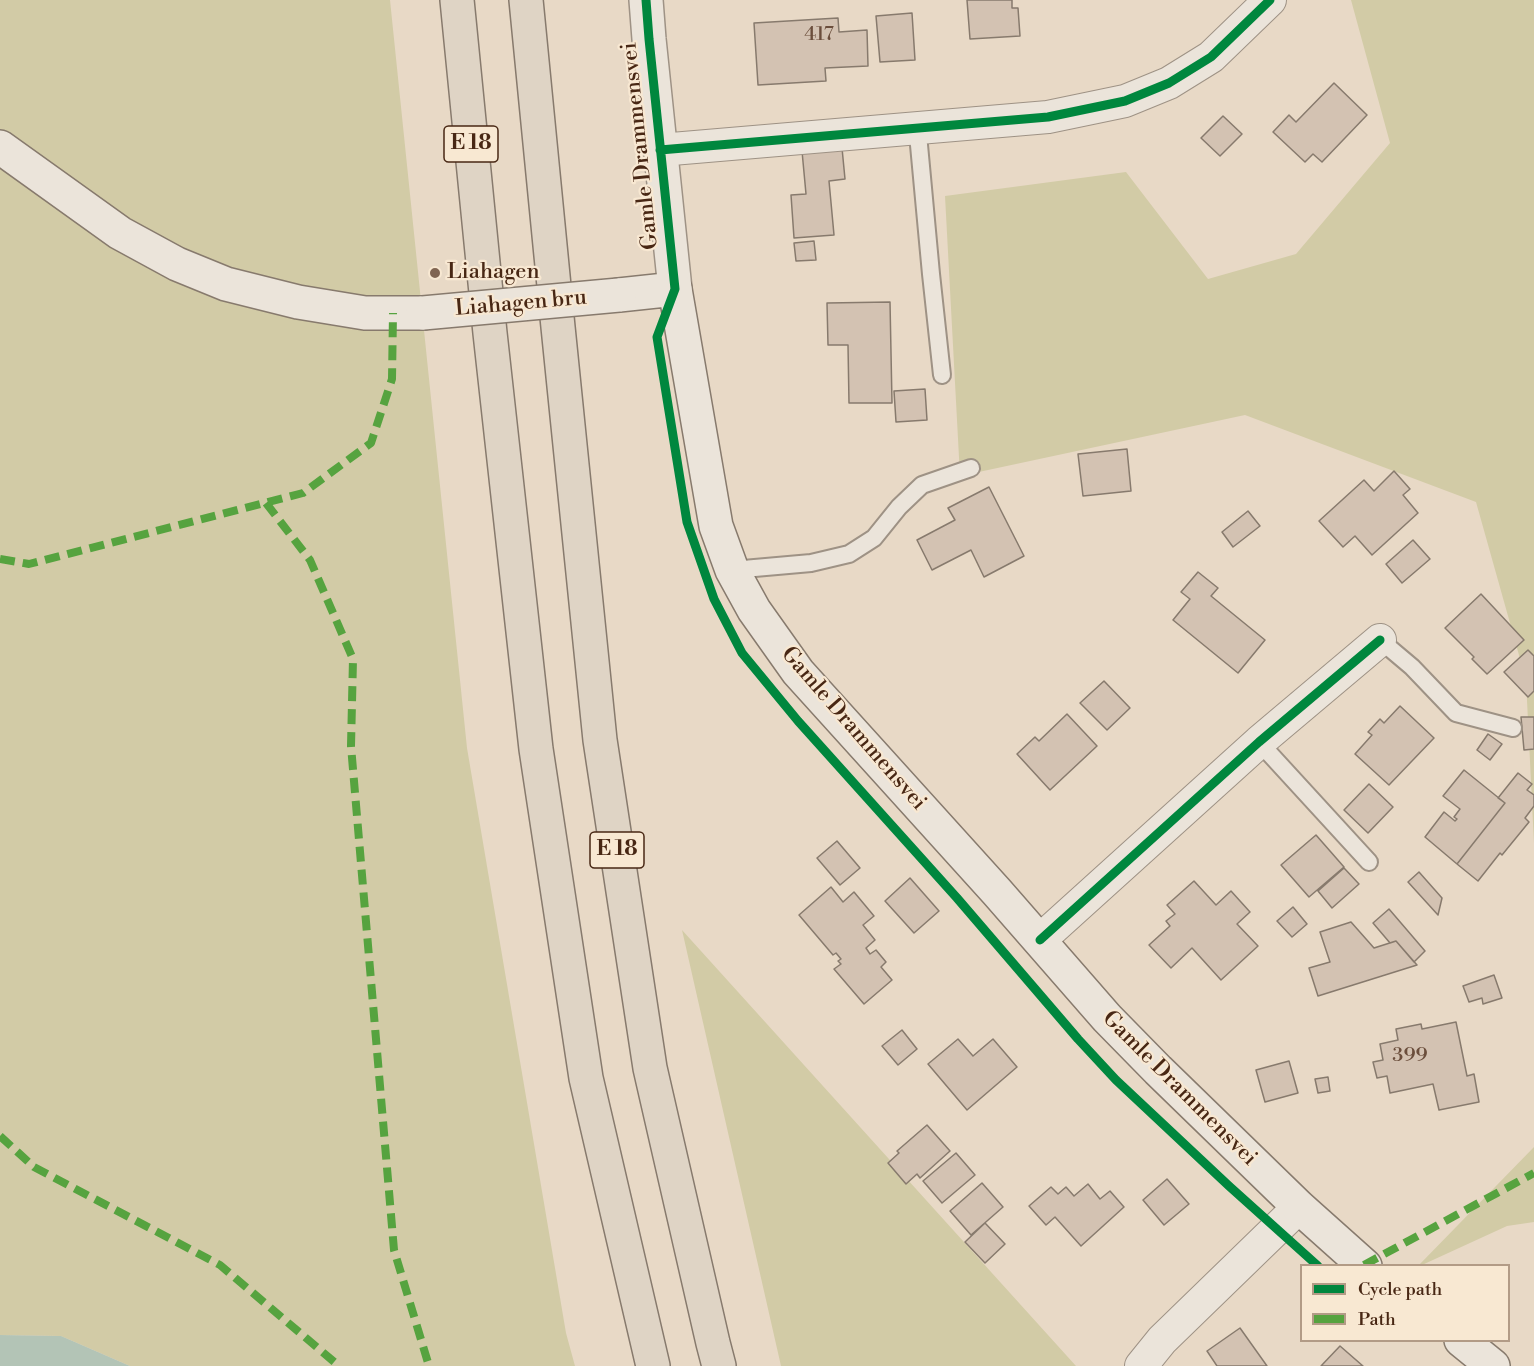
<!DOCTYPE html>
<html>
<head>
<meta charset="utf-8">
<style>
	body { margin:0 }
	#map { position:relative; width:1534px; height:1366px; overflow:hidden; background:#e8d9c6; font-family:"Libre Bodoni",serif }
	canvas { display:block }
	.legend { position:absolute; left:1300px; top:1264px; width:210px; height:78px; box-sizing:border-box; background:#f8e8d2; border:2px solid #b29b86; margin:0; padding:8px 10px; list-style:none; font-size:18px; color:#482714 }
	.legend li { display:flex; align-items:center; gap:12px; height:30px }
	.legend b { width:30px; border:2px solid #b29b86 }
</style>
</head>
<body>
<div id="map">
<canvas width="1534" height="1366"></canvas>
<ul class="legend">
<li><b style="height:8px;background:#00873e"></b>Cycle path</li>
<li><b style="height:8px;background:#56a33f"></b>Path</li>
</ul>
</div>
<script>
const context = document.querySelector('canvas').getContext('2d');
context.lineJoin = 'round';
function fill(path, color) {
  context.fillStyle = color;
  context.fill(path, 'evenodd');
}
function trace(path, color, width, dash) {
  context.strokeStyle = color;
  context.lineWidth = width;
  context.lineCap = dash ? 'butt' : 'round';
  context.setLineDash(dash || []);
  context.stroke(path);
}
function write(font, color, halo, rows, align = 'center') {
  context.font = font + ' "Libre Bodoni",serif';
  context.lineWidth = 4.5;
  context.setLineDash([]);
  context.textBaseline = 'middle';
  context.strokeStyle = halo;
  context.fillStyle = color;
  for (const [text, x, y, turn = 0] of rows) {
    context.save();
    context.translate(x, y);
    context.rotate((+turn || 0) * Math.PI / 180);
    context.textAlign = isNaN(turn) ? turn : align;
    if (halo) context.strokeText(text, 0, 0);
    context.fillText(text, 0, 0);
    context.restore();
  }
}
fill(new Path2D(`
	M0,0H390L467,748L566,1333L575,1366H130L61,1336L0,1335Z
	M1351,0H1534V843L1526,680L1476,502L1245,415L960,476L945,196L1126,172L1208,279L1296,254L1390,143Z
	M682,930L1076,1366H781Z
	M1534,1147V1222L1507,1226L1422,1265H1419Z`), '#d2cba6');
fill(new Path2D(`
	M0,1335L61,1336L130,1366H0Z`), '#b3c4b6');
const building = new Path2D(`
	M967,0H1012V8H1018L1020,36L970,39Z
	M912,13L915,60L880,62L876,16Z
	M838,18L839,32L867,30L868,66L825,68L826,81L758,85L754,23Z
	M1334,83L1367,115L1322,162L1313,154L1305,162L1273,132L1289,115L1296,122Z
	M1223,116L1242,134L1220,156L1201,138Z
	M842,148L845,179L829,181L834,235L794,238L791,195L806,194L802,151Z
	M814,241L816,260L796,261L794,243Z
	M890,302L892,403H849L848,345H828L827,303Z
	M925,389L927,420L896,422L894,391Z
	M1127,449L1131,491L1083,496L1078,454Z
	M1394,471L1410,489L1403,495L1418,513L1372,555L1355,536L1343,547L1319,521L1364,480L1374,491Z
	M989,487L1024,556L984,577L971,550L932,570L917,540L955,520L948,508Z
	M1248,511L1260,526L1233,547L1222,532Z
	M1413,540L1430,559L1402,583L1386,564Z
	M1198,572L1218,588L1211,596L1265,640L1238,673L1173,620L1190,599L1181,592Z
	M1481,594L1524,640L1487,674L1472,659L1474,657L1445,628Z
	M1528,650L1534,656V691L1528,697L1504,672Z
	M1104,681L1130,708L1107,730L1080,703Z
	M1400,706L1434,738L1389,785L1355,754L1372,735L1368,732L1380,719L1384,723Z
	M1067,714L1097,746L1050,790L1017,754L1035,737L1039,741Z
	M1521,717H1534V749L1524,750Z
	M1488,734L1502,744L1490,760L1477,750Z
	M1464,770L1505,803L1457,864L1425,837L1444,812L1455,821L1457,819L1454,817L1460,809L1443,796Z
	M1518,773L1532,784L1527,790L1534,795V806L1525,818L1529,822L1502,855L1500,853L1478,881L1457,864L1505,803L1498,798Z
	M1369,784L1393,807L1368,833L1344,810Z
	M1316,835L1344,867L1309,897L1281,865Z
	M837,841L860,868L840,885L817,858Z
	M1344,868L1359,884L1332,908L1318,891Z
	M1419,872L1442,898L1438,915L1408,882Z
	M910,878L939,911L914,933L885,901Z
	M1194,881L1216,905L1231,891L1250,912L1237,924L1258,946L1221,980L1192,948L1171,968L1149,945L1170,926L1166,921L1175,914L1167,905Z
	M831,887L843,902L854,892L874,916L863,925L875,940L866,948L870,954L876,950L886,962L881,967L892,980L864,1004L834,969L841,964L838,961L841,959L836,953L833,955L799,915Z
	M1293,907L1307,924L1292,937L1277,921Z
	M1389,909L1425,951L1414,962L1396,941L1390,943L1373,923Z
	M1351,922L1374,948L1396,941L1417,965L1318,996L1309,968L1330,962L1320,932Z
	M1494,975L1502,998L1483,1004L1482,998L1469,1002L1463,986Z
	M1456,1022L1467,1076L1474,1074L1479,1102L1439,1110L1433,1084L1390,1093L1387,1076L1377,1078L1373,1062L1383,1060L1380,1044L1398,1040L1396,1029L1421,1024L1422,1029Z
	M902,1030L917,1049L898,1065L882,1046Z
	M958,1039L973,1056L993,1039L1017,1067L967,1110L928,1064Z
	M1289,1061L1298,1093L1265,1102L1256,1070Z
	M1328,1077L1330,1091L1318,1093L1315,1079Z
	M927,1125L950,1151L920,1178L917,1174L906,1184L888,1163L899,1153L897,1151Z
	M956,1153L975,1175L942,1203L923,1181Z
	M1167,1179L1189,1204L1164,1225L1143,1200Z
	M982,1183L1003,1207L971,1235L950,1211Z
	M1088,1184L1100,1199L1110,1191L1124,1207L1081,1246L1055,1217L1046,1225L1029,1206L1051,1187L1058,1194L1066,1187L1074,1196Z
	M985,1223L1005,1244L985,1263L965,1242Z
	M1240,1328L1267,1366H1217L1207,1351Z
	M1340,1346L1363,1366H1321Z`);
fill(building, '#d3c2b2');
trace(building, '#877a6d', 1.5);
const service = new Path2D(`
	M915,128L919,145L931,274L942,375
	M732,570L811,563L849,554L874,538L899,507L922,485L971,468
	M1380,640L1412,667L1456,713L1513,728
	M1259,742L1369,862`);
const minor = new Path2D(`
	M660,150L1048,117L1125,101L1169,83L1211,57L1270,0
	M1040,940L1259,742L1380,640
	M1141,1366L1162,1340L1299,1207`);
const tertiary = new Path2D(`
	M646,0L649,39L675,289`);
const secondary = new Path2D(`
	M0,147L120,233L177,264L226,284L298,302L365,313H423
	M619,295L675,289L716,526L732,570L754,610L798,672L997,892L1107,1018L1158,1070L1299,1207L1365,1266
	M1461,1340L1493,1366`);
const motorway = new Path2D(`
	M457,0L490,333L536,749L586,1078L653,1366
	M526,0L558,327L600,740L650,1068L713,1343L719,1366`);
trace(service, '#9e9285', 20);
trace(minor, '#9e9285', 34);
trace(tertiary, '#9e9285', 36);
trace(secondary, '#877a6d', 36);
trace(motorway, '#877a6d', 36);
trace(service, '#ebe4da', 16);
trace(minor, '#ebe4da', 32);
trace(tertiary, '#ebe4da', 33);
trace(secondary, '#ebe4da', 33);
trace(motorway, '#dfd4c5', 33);
const secondaryBridge = new Path2D(`
	M423,313L619,295`);
trace(secondaryBridge, '#877a6d', 36, []);
trace(secondaryBridge, '#ebe4da', 33);
trace(new Path2D(`
	M266,503L310,560L353,659L351,746L394,1250L429,1366
	M0,559L29,564L303,493L371,443L392,379L393,313
	M0,1136L34,1167L220,1265L339,1366
	M1364,1265L1534,1173`), '#56a33f', 8, [15, 8]);
trace(new Path2D(`
	M646,0L649,39L675,289L657,337L687,522L714,599L742,653L798,721L957,898L1078,1039L1116,1080L1229,1186L1318,1266
	M660,150L1048,117L1125,101L1169,83L1211,57L1270,0
	M1040,940L1259,742L1380,640`), '#00873e', 9);
for (const [x, y, r, color] of [
	[435,273,6,"#806552"]
]) {
  const dot = new Path2D();
  dot.arc(x, y, r, 0, 2 * Math.PI);
  context.fillStyle = color;
  context.fill(dot);
  trace(dot, '#f8e8d2', 2);
}
write('20px', '#6b4e3c', null, [
	["417",819,35],
	["399",1410,1056]
]);
for (const [x, y, w] of [
	[471,144,54],
	[617,850,54]
]) {
  const box = new Path2D();
  box.roundRect(x - w / 2, y - 18, w, 36, 4.5);
  context.fillStyle = '#f8e8d2';
  context.fill(box);
  trace(box, '#482714', 1.5);
}
write('bold 21px', '#482714', null, [
	["E 18",471,144],
	["E 18",617,850]
]);
write('22px', '#482714', '#f8e8d2', [
	["Gamle Drammensvei",641,146,-96],
	["Liahagen bru",521,304,-5],
	["Gamle Drammensvei",853,729,49],
	["Gamle Drammensvei",1179,1089,45]
]);
write('22px', '#482714', '#f8e8d2', [
	["Liahagen",447,273]
], 'left');
</script>
</body>
</html>
